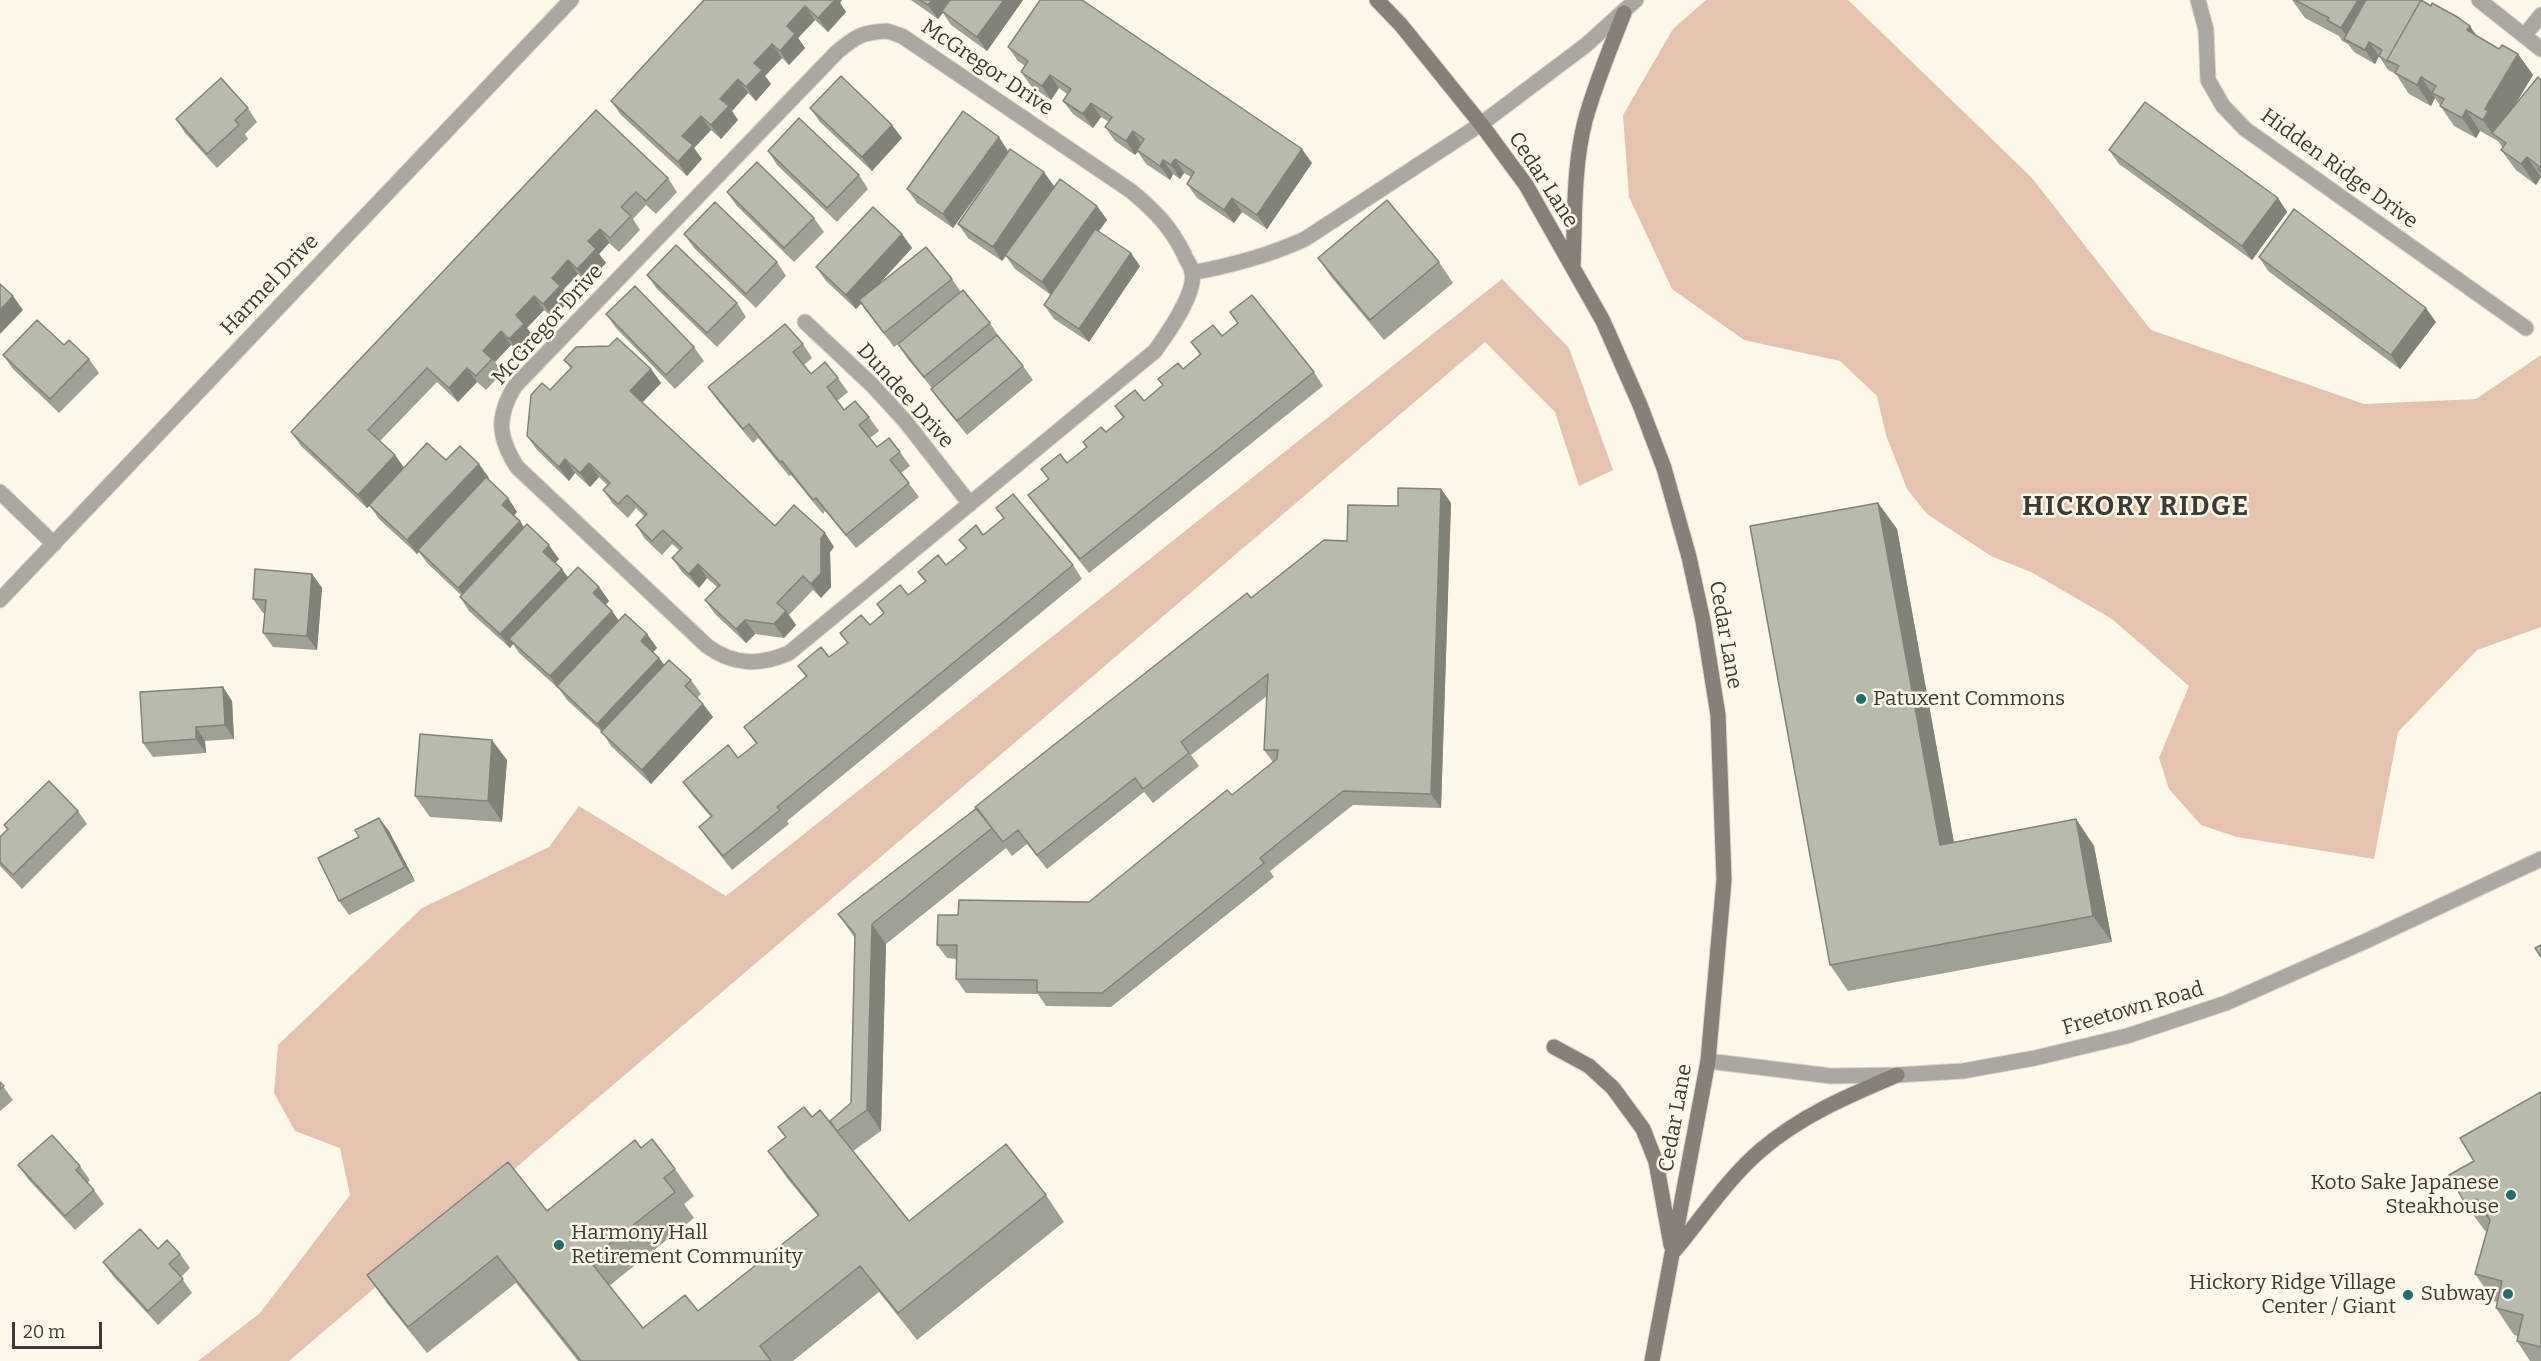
<!DOCTYPE html>
<html>
<head>
<meta charset="utf-8">
<style>
	body { margin:0 }
	#map { position:relative; width:2541px; height:1361px; overflow:hidden; background:#fdf8e9; font-family:Bitter,serif }
	canvas { display:block }
	.scale { position:absolute; left:12px; top:1322px; width:90px; height:27px; box-sizing:border-box; border:3px solid #3c3a34; border-top:0; padding-left:8px; font-size:18px; line-height:21px; white-space:nowrap; color:#3c3a34; -webkit-text-stroke:4px #fdf8e9; paint-order:stroke }
</style>
</head>
<body>
<div id="map">
<canvas width="2541" height="1361"></canvas>
<div class="scale">20 m</div>
</div>
<script>
const context = document.querySelector('canvas').getContext('2d');
context.lineJoin = 'round';
function fill(path, color) {
  context.fillStyle = color;
  context.fill(path, 'evenodd');
}
function trace(path, color, width, dash) {
  context.strokeStyle = color;
  context.lineWidth = width;
  context.lineCap = dash ? 'butt' : 'round';
  context.setLineDash(dash || []);
  context.stroke(path);
}
function write(font, color, halo, rows, align = 'center') {
  context.font = font + ' Bitter,serif';
  context.lineWidth = 5;
  context.setLineDash([]);
  context.textBaseline = 'middle';
  context.strokeStyle = halo;
  context.fillStyle = color;
  for (const [text, x, y, turn = 0] of rows) {
    context.save();
    context.translate(x, y);
    context.rotate((+turn || 0) * Math.PI / 180);
    context.textAlign = isNaN(turn) ? turn : align;
    if (halo) context.strokeText(text, 0, 0);
    context.fillText(text, 0, 0);
    context.restore();
  }
}
fill(new Path2D(`
	M1706,0H1848L2032,178L2151,330L2364,404L2476,399L2541,355V627L2477,650L2398,732L2374,859L2237,837L2201,825L2169,789L2159,758L2189,686L2112,619L2031,572L1991,556L1927,514L1907,489L1886,435L1877,396L1840,361L1744,340L1672,289L1629,197L1623,115L1673,29Z
	M1502,279L1569,348L1613,470L1579,486L1555,412L1485,342L289,1361H198L260,1313L350,1195L340,1148L295,1131L274,1093L278,1045L422,908L549,847L579,806L726,896Z`), '#e5c3af');
const minor = new Path2D(`
	M2198,0L2206,30L2208,80L2223,106L2245,129L2526,328
	M2479,0L2541,49
	M887,31L902,36L1131,191C1155,211 1170,226 1184,254C1186,260 1191,266 1192,271C1197,293 1167,334 1155,351L789,653C759,666 733,665 707,646L517,467C498,437 496,417 515,386L837,52C855,37 862,32 887,31Z
	M2524,36L2541,15
	M1192,273C1232,265 1268,256 1305,239L1481,124
	M805,322L872,385L905,421L970,504
	M0,492L54,544
	M0,600L571,0`);
const tertiary = new Path2D(`
	M1481,124L1586,45L1636,0
	M1708,1061L1831,1076L1897,1075L1963,1071L2035,1058L2127,1036L2226,1003L2366,941L2541,859`);
const secondary = new Path2D(`
	M1377,0L1401,25L1481,124L1526,185L1603,321L1640,405L1664,468L1689,557L1703,621L1718,715L1724,880L1708,1061L1652,1361
	M1573,267C1575,219 1573,168 1585,121C1595,84 1610,49 1624,13
	M1554,1047L1589,1066L1613,1088L1643,1129L1656,1162L1671,1245
	M1674,1251C1702,1218 1728,1178 1761,1150C1802,1115 1848,1096 1897,1075`);
trace(minor, '#dad6c8', 17);
trace(tertiary, '#dad6c8', 17);
trace(secondary, '#dad6c8', 17);
trace(minor, '#aba7a1', 15);
trace(tertiary, '#aba7a1', 15);
trace(secondary, '#868078', 15);
fill(new Path2D(`
	M704,0L840,3L846,12L828,32L815,20L798,38L805,48L789,65L782,58L765,76L771,84L756,101L748,93L732,111L738,120L721,139L711,130L694,148L702,159L687,176L621,115L611,101Z
	M911,0H1023L987,51L951,25L943,13L938,19Z
	M2292,0H2421L2470,26L2476,36L2499,49L2518,54L2533,75L2513,108L2541,80V177L2536,185L2516,170L2501,150L2503,148L2498,141L2480,131L2476,138L2454,126L2435,98L2431,106L2409,94L2396,74L2388,70L2379,56L2375,64L2354,52L2348,44L2342,41L2339,36L2305,18Z
	M1008,47L1312,163L1267,229L1242,212L1234,223L1197,198L1187,184L1191,177L1184,173L1180,179L1173,174L1170,180L1146,164L1138,152L1135,155L1115,141L1105,127L1109,122L1101,117L1093,128L1073,114L1063,101L1067,94L1059,88L1051,100L1031,86L1021,72L1025,66L1018,61Z
	M248,108L257,122L245,134L248,139L217,168L185,133L176,119Z
	M810,108L902,138L872,171L820,122Z
	M596,110L668,178L677,192L656,214L646,205L633,219L640,230L619,252L609,243L599,254L606,263L587,283L578,274L563,290L570,300L553,318L544,310L527,328L534,337L519,353L511,345L495,362L502,373L486,390L477,382L458,402L437,382L380,441L395,455L404,468L446,460L479,464L489,478L487,479L508,498L517,512L514,516L520,521L524,528L559,559L555,563L568,577L599,587L609,601L605,605L612,611L619,621L647,634L657,648L653,652L659,658L664,665L691,680L701,694L697,698L703,704L713,717L651,784L611,746L602,732L567,700L560,690L519,653L513,644L510,648L469,611L460,597L461,595L428,564L419,552L417,554L379,519L370,506L367,508L301,446L291,432Z
	M2109,150L2278,198L2287,212L2252,260L2119,164Z
	M768,151L859,175L868,189L837,222L777,165Z
	M1008,151L1054,186L1039,208L1097,206L1107,220L1098,231L1140,266L1089,342L1054,319L1044,305L1051,295L1015,269L1006,256L1002,261L968,238L958,224L1006,154L953,228L917,203L907,189Z
	M727,192L814,218L824,232L794,262L737,206Z
	M684,234L777,262L786,276L756,308L694,248Z
	M902,234L912,248L878,285L952,279L961,292L990,323L999,337L1023,366L1033,380L967,435L941,403L931,389L932,388L907,358L898,344L894,347L861,304L856,309L826,281L816,267Z
	M2259,257L2436,322L2400,369L2268,271Z
	M1318,258L1439,262L1453,283L1384,340L1332,278Z
	M647,275L737,303L746,317L717,347L657,289Z
	M1230,312L1314,372L1323,386L1089,573L1038,509L1028,495L1048,479L1041,469L1067,463L1123,418L1115,406L1144,401L1200,355L1191,342L1222,336L1238,323Z
	M606,314L694,347L704,361L675,389L616,328Z
	M803,344L812,358L804,365L811,374L838,378L848,392L837,401L844,410L869,417L879,431L870,438L877,447L900,452L910,466L901,473L919,497L856,548L825,511L823,514L791,475L789,476L758,438L753,443L718,401L708,387Z
	M64,345L89,359L99,373L59,413L13,369L3,355Z
	M564,360L651,369L661,383L642,403L775,526L834,547L830,552L831,587L821,598L813,590L789,615L796,625L784,638L755,634L746,643L715,614L705,600L717,587L707,578L699,588L682,572L672,558L679,550L672,544L662,555L645,539L636,525L644,516L636,508L628,518L613,504L603,490L607,485L599,477L590,487L575,473L569,481L537,450L527,436L550,390L571,369Z
	M1441,489L1451,503L1441,808L1353,805L1270,871L1274,877L1111,1007L1046,1006L1038,994L966,993L956,979L957,959L947,958L937,945L958,915L1089,902L1232,795L1273,762L1264,750L1267,696L1191,755L1199,766L1153,803L1144,792L1047,869L1027,844L1012,856L1006,848L886,944L881,1131L853,1151L909,1221L1046,1195L1064,1222L917,1340L879,1292L793,1361H578L516,1283L427,1353L386,1302L367,1275L547,1211L641,1148L675,1169L694,1196L684,1204L694,1218L609,1286L643,1328L698,1311L818,1216L787,1178L768,1151L785,1137L778,1127L812,1117L836,1130L851,1103L855,938L838,914L1251,598L1347,541L1398,506Z
	M1878,503L1897,529L1954,842L2076,819L2094,846L2112,942L1848,991L1830,965Z
	M996,508L1073,565L1082,579L787,821L789,824L732,870L709,841L699,827L711,817L693,796L683,782L738,758L756,744L744,727L806,677L798,666L829,657L847,643L840,633L870,625L884,613L877,604L908,595L925,581L918,572L946,565L966,549L959,540L983,535L1004,518Z
	M312,574L322,588L317,650L273,647L263,633L265,613H263L253,599Z
	M223,687L232,701L234,739L205,741L206,753L153,757L143,743Z
	M507,760L502,822L430,817L415,796Z
	M78,811L87,824L22,889L0,866V837L7,830L4,825Z
	M379,818L389,831L415,881L349,915L339,901L359,837Z
	M0,1082L13,1100L0,1111Z
	M2541,1092V1361H2530L2517,1341L2518,1336L2514,1335L2496,1308L2497,1302L2494,1301L2475,1274L2487,1230L2485,1231L2466,1205L2474,1161Z
	M18,1165L80,1166L90,1180L87,1183L94,1190L104,1204L75,1230L28,1179Z
	M158,1249L180,1254L190,1268L181,1277L192,1293L158,1325L113,1276L103,1262Z`), '#9ea194');
fill(new Path2D(`
	M835,0H842L840,3L846,12L828,32L818,18Z
	M932,0H952L938,19L928,5Z
	M1004,0H1023L987,51L977,37Z
	M2358,0H2384L2352,43L2341,28Z
	M805,6L815,20L798,38L805,48L789,65L780,51L787,26Z
	M2470,26L2484,47L2467,30Z
	M2369,42L2379,56L2375,64L2365,50Z
	M772,44L782,58L765,76L771,84L756,101L746,87L754,63Z
	M2518,54L2533,75L2501,128L2492,133L2483,120L2485,109Z
	M1050,75L1059,88L1051,100L1042,86Z
	M2421,77L2435,98L2431,106L2417,85Z
	M738,79L748,93L732,111L738,120L721,139L711,125L720,99Z
	M1091,103L1101,117L1093,128L1083,114Z
	M2466,110L2480,131L2476,138L2462,118Z
	M701,116L711,130L694,148L702,159L687,176L678,162L682,136Z
	M892,125L902,138L872,171L862,157Z
	M1133,131L1142,145L1135,155L1126,141Z
	M999,137L1008,151L953,228L943,214Z
	M1302,149L1312,163L1267,229L1257,215Z
	M2527,157L2541,177L2536,185L2521,164Z
	M1175,159L1184,173L1180,179L1171,165Z
	M1163,160L1173,174L1170,180L1160,166Z
	M1044,172L1054,186L1002,261L993,247Z
	M1232,198L1242,212L1234,223L1224,210Z
	M2278,198L2287,212L2252,260L2242,246Z
	M1097,206L1107,220L1052,296L1042,282Z
	M600,229L609,243L599,254L606,263L587,283L577,269L588,241Z
	M902,234L912,248L856,309L846,295Z
	M1131,253L1140,266L1089,342L1079,329Z
	M568,260L578,274L563,290L570,300L553,318L543,304L552,278Z
	M13,296L23,310L0,334V310Z
	M534,296L544,310L527,328L534,337L519,353L509,339L516,315Z
	M2426,308L2436,322L2400,369L2391,355Z
	M501,331L511,345L495,362L483,351Z
	M467,368L477,382L458,402L449,388Z
	M651,369L661,383L640,405L630,391Z
	M395,455L405,469L367,508L358,495Z
	M565,459L575,473L569,481L559,467Z
	M589,463L599,477L590,487L580,473Z
	M479,464L489,478L417,554L407,540Z
	M1441,489L1451,503L1441,808L1431,794Z
	M508,498L517,512L511,518L502,505Z
	M1878,503L1897,529L1959,871L1940,845Z
	M520,521L529,535L468,602L458,588Z
	M825,533L834,547L830,552L831,587L821,598L811,584L821,538Z
	M549,545L559,559L553,566L543,552Z
	M698,564L707,578L699,588L689,574Z
	M562,569L571,582L509,639L513,644L510,648L500,634Z
	M312,574L322,588L317,650L307,636Z
	M599,587L609,601L603,607L593,593Z
	M612,611L621,624L557,686L559,690L550,676Z
	M786,611L796,625L784,638L774,624Z
	M745,620L755,634L746,643L736,629Z
	M647,634L657,648L650,655L641,641Z
	M659,658L669,671L607,737L597,724Z
	M223,687L232,701L234,739L225,725Z
	M703,704L713,717L651,784L642,770Z
	M196,727L205,741L206,753L196,739Z
	M492,740L507,760L502,822L488,801Z
	M379,818L389,831L415,881L405,867Z
	M2076,819L2094,846L2112,942L2093,916Z
	M872,924L886,944L881,1131L867,1110Z`), '#818378');
const building = new Path2D(`
	M704,0H835L818,18L805,6L787,26L795,34L780,51L772,44L754,63L762,70L746,87L738,79L720,99L729,106L711,125L701,116L682,136L693,145L678,162L611,101Z
	M920,0H932L928,5Z
	M950,0H1004L977,37L942,11Z
	M1040,0H1082L1302,149L1257,215L1232,198L1224,210L1187,184L1194,172L1175,159L1171,165L1163,160L1160,166L1137,150L1144,139L1133,131L1126,141L1105,127L1112,117L1091,103L1083,114L1063,101L1071,89L1050,75L1042,86L1021,72L1028,61L1008,47Z
	M2295,0H2358L2341,28L2327,20L2329,18Z
	M2366,0H2421L2387,60L2388,62L2379,56L2382,50L2369,42L2365,50L2344,39Z
	M2421,0L2431,6L2432,3L2459,18L2470,26L2467,30L2499,49L2502,45L2518,54L2485,109L2488,111L2483,120L2466,110L2462,118L2440,106L2444,99L2432,93L2436,86L2421,77L2417,85L2395,73L2399,66L2387,60Z
	M841,76L892,125L862,157L810,108Z
	M2538,77L2541,80V171L2538,169L2540,167L2527,157L2521,164L2501,150L2506,143L2492,133Z
	M221,78L248,108L235,120L239,125L207,154L176,119Z
	M2145,102L2278,198L2242,246L2109,150Z
	M596,110L668,178L646,201L636,192L621,207L631,216L610,238L600,229L588,241L596,249L577,269L568,260L552,278L560,286L543,304L534,296L516,315L524,324L509,339L501,331L483,351L492,359L476,376L467,368L449,388L427,368L368,430L395,455L358,495L291,432Z
	M963,111L999,137L943,214L907,189Z
	M799,118L859,175L827,208L768,151Z
	M1010,149L1044,172L993,247L958,224Z
	M757,162L814,218L784,248L727,192Z
	M1060,179L1097,206L1042,282L1005,255Z
	M1387,200L1439,262L1370,320L1318,258Z
	M715,202L777,262L746,294L684,234Z
	M873,207L902,234L846,295L816,267Z
	M2294,209L2426,308L2391,355L2259,257Z
	M1095,229L1131,253L1079,329L1044,305Z
	M676,245L737,303L707,333L647,275Z
	M926,247L952,279L884,333L859,300Z
	M0,284L13,296L0,310Z
	M635,286L694,347L666,375L606,314Z
	M963,290L990,323L924,377L898,344Z
	M1252,295L1314,372L1080,559L1028,495L1049,479L1041,469L1060,454L1067,463L1087,447L1083,442L1101,427L1106,432L1124,417L1115,406L1135,390L1144,401L1163,385L1158,379L1178,363L1183,369L1201,354L1191,342L1213,325L1222,336L1238,323L1230,312Z
	M37,320L64,345L69,340L89,359L50,399L3,355Z
	M785,324L803,344L793,352L811,374L825,362L838,378L827,387L844,410L855,401L869,417L859,425L877,447L889,438L900,452L890,460L909,483L846,535L816,498L813,500L782,461L780,462L749,424L743,429L708,387Z
	M997,335L1023,366L957,421L931,389Z
	M617,338L651,369L630,391L775,526L794,505L825,533L821,538V573L811,584L803,576L777,603L786,611L774,624L745,620L736,629L705,600L720,585L698,564L689,574L672,558L682,548L663,530L652,541L636,525L647,514L627,495L618,504L603,490L610,483L589,463L580,473L565,459L559,467L527,436L531,395L542,383L550,390L572,367L564,360L576,347L609,346Z
	M427,443L446,460L460,446L479,464L407,540L369,505Z
	M486,477L508,498L502,505L520,521L458,588L418,550Z
	M1398,488L1441,489L1431,794L1343,791L1260,858L1264,863L1102,993L1037,992V980L956,979L957,945H937L938,915H958L959,900L1089,902L1227,790L1232,795L1277,759L1278,750H1264L1268,674L1181,742L1189,753L1143,789L1135,778L1037,855L1018,830L1003,842L975,807L1247,593L1251,598L1324,540L1347,541L1348,505L1398,506Z
	M1013,494L1073,565L777,807L780,810L723,856L699,827L712,816L683,782L728,745L738,758L757,743L744,727L807,676L798,666L821,647L829,657L848,643L840,633L861,615L870,625L884,613L877,604L900,585L908,595L926,581L918,572L938,555L946,565L967,548L959,540L976,525L983,535L1004,518L996,508Z
	M1878,503L1940,845L2076,819L2093,916L1830,965L1750,526Z
	M527,524L549,545L543,552L562,569L500,634L460,597Z
	M578,567L599,587L593,593L612,611L550,676L509,639Z
	M255,569L312,574L307,636L263,633L266,600L253,599Z
	M625,614L647,634L641,641L659,658L597,724L557,686Z
	M669,660L691,680L685,686L703,704L642,770L601,732Z
	M223,687L225,725L196,727V739L143,743L140,692Z
	M420,734L492,740L488,801L415,796Z
	M49,781L78,811L13,875L0,862V837L8,829L4,825Z
	M977,808L992,828L872,924L867,1110L837,1131L830,1121L851,1103L855,934L838,914Z
	M379,818L405,867L339,901L318,858L359,837L355,830Z
	M2541,945V957L2535,948Z
	M0,1082L4,1086L0,1089Z
	M2541,1092V1347L2517,1341L2523,1315L2496,1308L2502,1281L2475,1274L2490,1220L2477,1199L2466,1205L2449,1175L2474,1161L2460,1138Z
	M804,1107L812,1117L820,1110L909,1221L1006,1144L1046,1195L898,1313L860,1266L760,1346L771,1361H581L497,1256L408,1327L367,1275L508,1162L547,1211L635,1140L641,1148L652,1139L675,1169L664,1178L675,1192L589,1260L643,1328L685,1295L698,1311L819,1215L768,1151L786,1137L778,1127Z
	M52,1135L80,1166L76,1170L94,1190L65,1216L18,1165Z
	M140,1229L158,1249L167,1240L180,1254L169,1264L183,1279L148,1311L103,1262Z`);
fill(building, '#b8bbac');
trace(building, '#818378', 1.5);
for (const [x, y, r, color] of [
	[1861,699,6,"#226e6f"],
	[2511,1195,6,"#226e6f"],
	[559,1245,6,"#226e6f"],
	[2508,1294,6,"#226e6f"],
	[2408,1295,6,"#226e6f"]
]) {
  const dot = new Path2D();
  dot.arc(x, y, r, 0, 2 * Math.PI);
  context.fillStyle = color;
  context.fill(dot);
  trace(dot, '#fdf8e9', 2);
}
write('21px', '#3c3a34', '#fdf8e9', [
	["McGregor Drive",987,68,34],
	["Hidden Ridge Drive",2339,169,36],
	["Cedar Lane",1543,180,57],
	["Harmel Drive",270,285,-46],
	["McGregor Drive",548,325,-48],
	["Dundee Drive",905,396,48],
	["Cedar Lane",1725,635,80],
	["Freetown Road",2133,1009,-16],
	["Cedar Lane",1676,1118,-80]
]);
write('21px', '#3c3a34', '#fdf8e9', [
	["Patuxent Commons",1873,699,"left"],
	["Koto Sake Japanese",2499,1183],
	["Steakhouse",2499,1207],
	["Harmony Hall",571,1233,"left"],
	["Retirement Community",571,1257,"left"],
	["Hickory Ridge Village",2396,1283],
	["Center / Giant",2396,1307],
	["Subway",2496,1294]
], 'right');
context.letterSpacing = '1.5px';
write('bold 27px', '#3c3a34', '#fdf8e9', [
	["HICKORY RIDGE",2136,507]
]);
context.letterSpacing = '0px';
</script>
</body>
</html>
